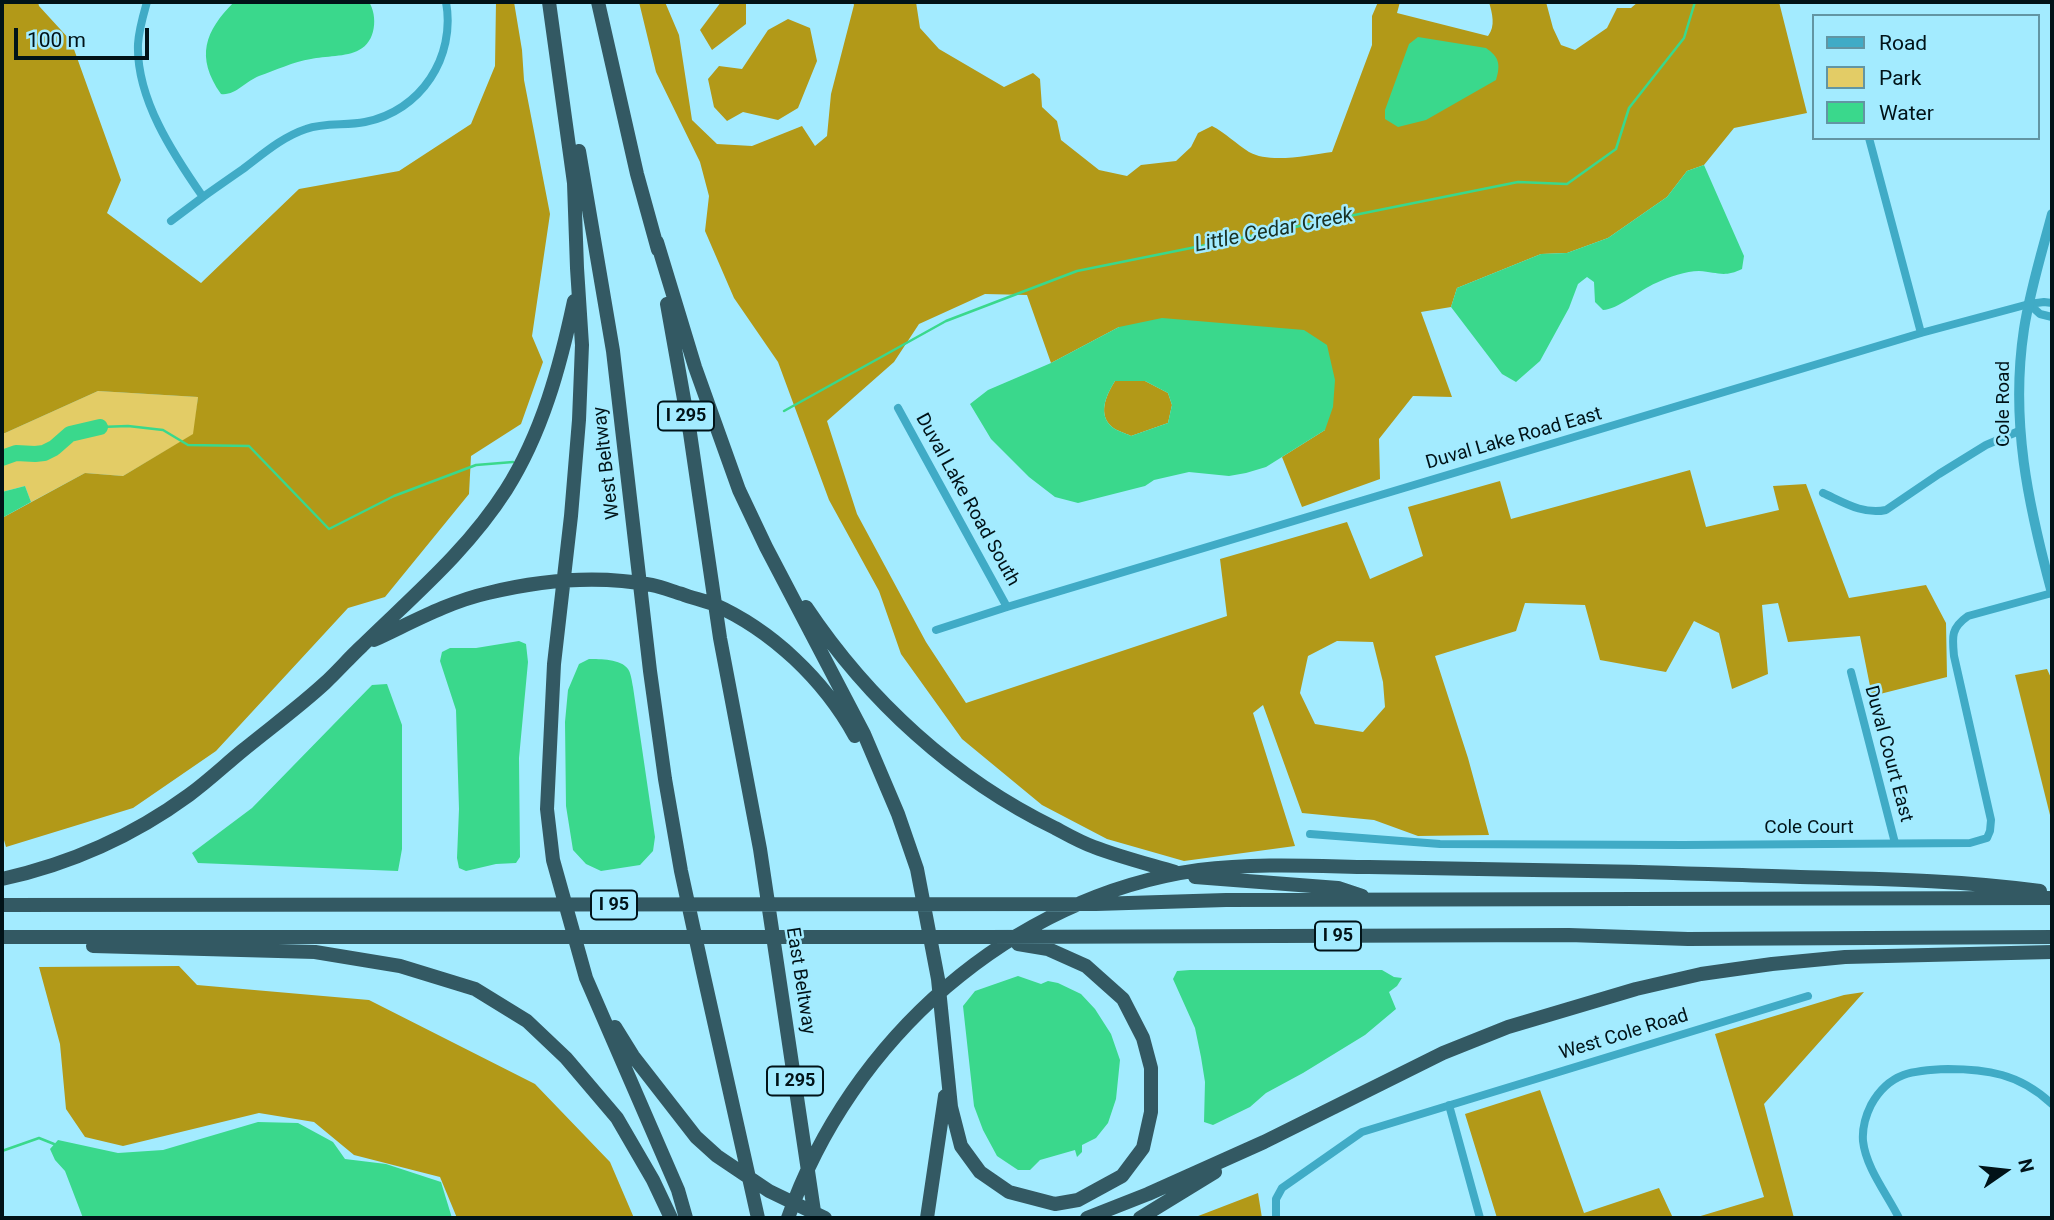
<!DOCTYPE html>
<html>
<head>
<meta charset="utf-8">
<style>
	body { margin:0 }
	#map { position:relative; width:2054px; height:1220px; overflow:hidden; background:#a3ebff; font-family:Roboto,sans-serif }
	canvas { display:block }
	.frame { position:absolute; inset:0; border:4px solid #011318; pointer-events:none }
	.legend { position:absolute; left:1812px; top:14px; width:228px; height:126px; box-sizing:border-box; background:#a3ebff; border:2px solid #6295a3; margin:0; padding:9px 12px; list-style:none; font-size:21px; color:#011318 }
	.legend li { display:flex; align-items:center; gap:14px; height:35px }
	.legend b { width:35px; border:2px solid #6295a3 }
	.north { position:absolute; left:1970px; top:1136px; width:70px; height:70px; -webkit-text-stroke:5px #a3ebff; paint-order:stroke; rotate:76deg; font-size:19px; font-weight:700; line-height:28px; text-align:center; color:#011318 }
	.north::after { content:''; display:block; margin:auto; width:24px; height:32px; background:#011318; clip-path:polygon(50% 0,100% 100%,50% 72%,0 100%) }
	.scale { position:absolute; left:14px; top:28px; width:135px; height:32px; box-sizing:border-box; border:4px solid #011318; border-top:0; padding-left:9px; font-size:21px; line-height:24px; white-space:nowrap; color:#011318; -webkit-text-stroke:5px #a3ebff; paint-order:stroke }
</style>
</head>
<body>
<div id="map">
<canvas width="2054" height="1220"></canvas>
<div class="frame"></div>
<ul class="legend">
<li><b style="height:9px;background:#40abc6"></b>Road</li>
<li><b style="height:19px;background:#e3cc66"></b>Park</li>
<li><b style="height:19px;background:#3ad88c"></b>Water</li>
</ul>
<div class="north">N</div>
<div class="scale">100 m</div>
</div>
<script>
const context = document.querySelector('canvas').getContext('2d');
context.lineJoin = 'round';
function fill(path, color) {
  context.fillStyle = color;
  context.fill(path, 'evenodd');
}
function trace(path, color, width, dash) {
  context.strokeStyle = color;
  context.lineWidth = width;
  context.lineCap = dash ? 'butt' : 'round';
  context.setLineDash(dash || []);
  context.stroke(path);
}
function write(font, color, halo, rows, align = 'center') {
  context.font = font + ' Roboto,sans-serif';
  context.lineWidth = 5;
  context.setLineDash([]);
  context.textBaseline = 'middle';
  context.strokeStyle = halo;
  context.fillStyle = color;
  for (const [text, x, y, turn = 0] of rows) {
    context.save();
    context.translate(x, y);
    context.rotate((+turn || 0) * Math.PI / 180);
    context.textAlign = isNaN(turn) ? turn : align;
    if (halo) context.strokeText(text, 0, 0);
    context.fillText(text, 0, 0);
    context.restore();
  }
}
fill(new Path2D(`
	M98,391L198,397L194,434L123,476L85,473L31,502L25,486L2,492V433H5Z`), '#e3cc66');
fill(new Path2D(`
	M2,2H38L39,6L71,41L121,180L107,213L201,283L299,189L399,171L471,124L495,66L496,2H514L522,50L524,80L550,214L532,336L543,362L521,424L471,456L469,494L385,597L348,608L216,751L133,808L6,847L2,833V518L85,473L123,476L193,434L198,397L98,391L5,433H2Z
	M639,2H665L679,35L692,120L717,144L752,146L802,126L815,146L827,136L831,94L854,5L853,2H916L920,28L939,49L1004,87L1033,73L1040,79L1042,107L1057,121L1061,140L1099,170L1127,176L1141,165L1176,161L1191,147L1198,133L1212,126C1226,133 1236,144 1249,152C1270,164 1309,155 1332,152L1372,45V16L1378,2H1400L1397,13L1488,36C1496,26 1492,13 1489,2H1546L1553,28L1561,45L1575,50L1607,28L1617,8H1631L1638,2H1779L1807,113L1734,128L1704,165L1687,171L1667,197L1608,238L1567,253L1541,254L1457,288L1451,307L1421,312L1452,397L1413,396L1379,439L1380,479L1302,507L1282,457L1325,430L1119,327L1051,363L1027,295L985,294L919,324L894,362L827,421L857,514L926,642L966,703L1227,616L1220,559L1347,522L1370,579L1423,556L1408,507L1500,481L1511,519L1690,470L1706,527L1779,510L1773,486L1806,484L1849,598L1926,585L1946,623L1947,677L1872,696L1860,636L1788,642L1778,603L1762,605L1768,674L1732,689L1719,633L1694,621L1666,672L1600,660L1585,605L1525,603L1516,631L1435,656L1468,758L1489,835L1418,836L1374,820L1302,813L1263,705L1253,713L1295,846L1184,861L1107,839L1042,805L962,739L901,654L879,591L829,500L778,362L734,298L705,231L709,196L700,162L656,72ZM1337,641L1373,642L1383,682L1385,707L1363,732L1315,724L1300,693L1308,656Z
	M721,2H740L746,4V24L712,50L700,30Z
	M788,19L810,28L817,61L798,108L778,120L743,112L727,121L714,107L708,79L719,66L742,69L768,30Z
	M1115,381H1145L1168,393L1172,405L1168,423L1131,436C1125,433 1114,430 1110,425C1098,412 1107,394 1115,381Z
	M2047,669L2052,680V823L2015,675Z
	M179,966L197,985L369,1000L535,1084L610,1162L634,1218H457L440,1177L354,1155L314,1122L259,1113L123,1146L85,1137L66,1109L60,1044L39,967Z
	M1864,992L1764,1104L1794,1218H1694L1764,1197L1715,1034L1844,995Z
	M1540,1090L1584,1213L1659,1188L1673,1218H1497L1465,1114Z
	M1258,1193L1262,1218H1193Z`), '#b29918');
fill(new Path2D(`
	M234,2H369C378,16 376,42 359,50C347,57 324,56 311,59C293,62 276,70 259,76C246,81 235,96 221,94C195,57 205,31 234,2Z
	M1418,37L1486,48C1499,57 1501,64 1496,80L1426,120L1398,127L1385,119V110L1409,44Z
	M1704,165L1744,256L1742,269C1724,278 1717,272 1699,271C1686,271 1669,277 1656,283C1641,289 1617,310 1603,310L1595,302L1594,282L1587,277L1578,284L1569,308L1540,361L1516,382L1502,374L1451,307L1457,288L1541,254L1567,253L1608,238L1667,197L1687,171Z
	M1162,318L1304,330L1327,345L1335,380L1333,407L1325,430L1266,467L1246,473L1229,476L1189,472L1154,480L1145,486L1078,503L1055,497L1029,477L991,439L970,404L988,390L1051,363L1119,327ZM1115,381H1145L1168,393L1172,405L1168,423L1131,436C1125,433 1114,430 1110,425C1098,412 1107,394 1115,381Z
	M25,486L31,502L2,518V492Z
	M519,641L526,644L528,662L519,758L520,857L516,863L496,864L466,871L459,868L457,858L459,809L456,710L440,661L442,652L450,648H476Z
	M589,659C600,659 621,659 628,669C631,673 632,682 633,687L655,837L653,851L640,865L601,871L586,864L573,850L566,806L565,722L568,690L579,664Z
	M387,684L402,725V849L398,871L198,863L192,853L252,808L372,685Z
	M1190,970H1382L1394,977L1402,978L1397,986L1389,992L1396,1009L1365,1035L1303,1073L1266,1093L1250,1107L1213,1125L1204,1122L1205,1082L1201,1057L1195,1028L1173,979L1177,971Z
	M1018,976L1041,984L1048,981L1058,983L1081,994L1095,1009L1111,1034L1120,1060L1116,1099L1108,1123L1096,1138L1082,1145V1152L1077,1157L1075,1150L1040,1160L1030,1170H1018L997,1156L983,1130L974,1106L963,1006L975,991Z
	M258,1122L298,1123L333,1142L345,1159L386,1164L441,1182L452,1218H83L65,1171L55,1160L50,1149L58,1140L118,1153L163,1150Z`), '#3ad88c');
trace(new Path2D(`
	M784,411L946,321L1077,271L1518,182L1567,184L1616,149L1629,108L1684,38L1695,2
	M100,427L128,426L163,430L188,445L249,446L329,529L394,496L476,465L513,462
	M2,1151L39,1138L54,1144`), '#3ad88c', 2.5);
trace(new Path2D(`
	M2,458L16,453L35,454L44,453L54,448L70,434L100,427`), '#3ad88c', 16);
trace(new Path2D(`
	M147,2C143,16 139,29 138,44C136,98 173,154 203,197C217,187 230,178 243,169C263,154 282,137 306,129C325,122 346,126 365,122C421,111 456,57 446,2
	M1869,138L1921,333
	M171,221L203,197
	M2052,303L2044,302L2029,304L2040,314L2052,317
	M898,408L1007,607
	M1823,493C1843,502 1863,515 1886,510L1939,474L1986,445L2019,431
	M936,630L1007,607L1921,333L2029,304
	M1851,672L1895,843
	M1310,834L1440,844L1683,845L1970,843L1987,838L1990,831L1991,820L1954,656C1952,636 1951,628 1968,616L2052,593
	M1449,1105L1480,1218
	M1276,1216V1199L1282,1188L1362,1132L1808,996
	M1899,1218C1887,1194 1866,1168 1863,1141C1862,1127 1865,1117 1871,1105C1889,1072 1914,1070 1948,1069C1966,1069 1984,1070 2002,1075C2020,1080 2038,1091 2052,1104`), '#40abc6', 8);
trace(new Path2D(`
	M2052,214C2042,252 2030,290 2024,329C2010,421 2028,504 2052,593`), '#40abc6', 10);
trace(new Path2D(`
	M549,2L574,183L577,268L582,345L579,420L571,516L554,664L547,809L553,860L586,978L678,1190L686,1218
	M598,2L637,174L658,250
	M579,151L613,351L650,671L665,779L681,871L703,972L758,1218
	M657,242L695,367L739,490L766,547L864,734L898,814L917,869L938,979L951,1107L961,1146L980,1172L1009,1192L1055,1204L1078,1200L1122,1176L1143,1148L1151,1112V1068L1143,1038L1123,999L1086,966L1048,949L1018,944
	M667,304L690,433L720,638L760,849L815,1218
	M806,607C868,700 954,779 1055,828C1068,835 1080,842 1094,847C1120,857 1148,864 1175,872
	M374,640C411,623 448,602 488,593C541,580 598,575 652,585C662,587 672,591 682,594C692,598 703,600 713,604C772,630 824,680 855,736
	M1195,877L1338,888L1362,896
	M2,879C70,864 133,836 189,795C208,781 225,765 242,751C270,728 299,707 325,683C338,671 349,658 362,646C413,596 467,551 506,490C542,433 560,367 574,301
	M2,905L1096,904L1226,900L2052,898
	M2,937H987L1569,935L1688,939L2052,937
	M93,946L315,952L400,966L475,989L527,1021L566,1058L617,1118L653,1180L671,1218
	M615,1027L633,1056L696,1137L717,1156L769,1191L825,1218
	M788,1218C850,1040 1011,896 1199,870C1256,863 1312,866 1369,867C1442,868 1515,869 1588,871C1659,872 1730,875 1800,877C1880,879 1961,880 2040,891
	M927,1218L945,1096
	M1087,1218L1148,1194L1264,1142L1443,1053L1508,1027L1636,989L1701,974L1772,964L1845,957L2052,952
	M1140,1218L1215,1172`), '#335963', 14);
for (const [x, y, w] of [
	[686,416,56],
	[614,905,46],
	[1338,936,46],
	[795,1081,56]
]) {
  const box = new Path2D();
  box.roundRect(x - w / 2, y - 14.5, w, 29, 5);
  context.fillStyle = '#a3ebff';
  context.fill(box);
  trace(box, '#011318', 2);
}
write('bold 18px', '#011318', null, [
	["I 295",686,416],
	["I 95",614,905],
	["I 95",1338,936],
	["I 295",795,1081]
]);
write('19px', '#011318', '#a3ebff', [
	["Cole Road",2004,404,-90],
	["Duval Lake Road East",1514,439,-16],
	["West Beltway",607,463,-97],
	["Duval Lake Road South",967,500,61],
	["Duval Court East",1888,754,75],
	["Cole Court",1809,828],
	["East Beltway",800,981,81],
	["West Cole Road",1624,1035,-17]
]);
write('italic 21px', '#193123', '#a3ebff', [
	["Little Cedar Creek",1274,231,-11]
]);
</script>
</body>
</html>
